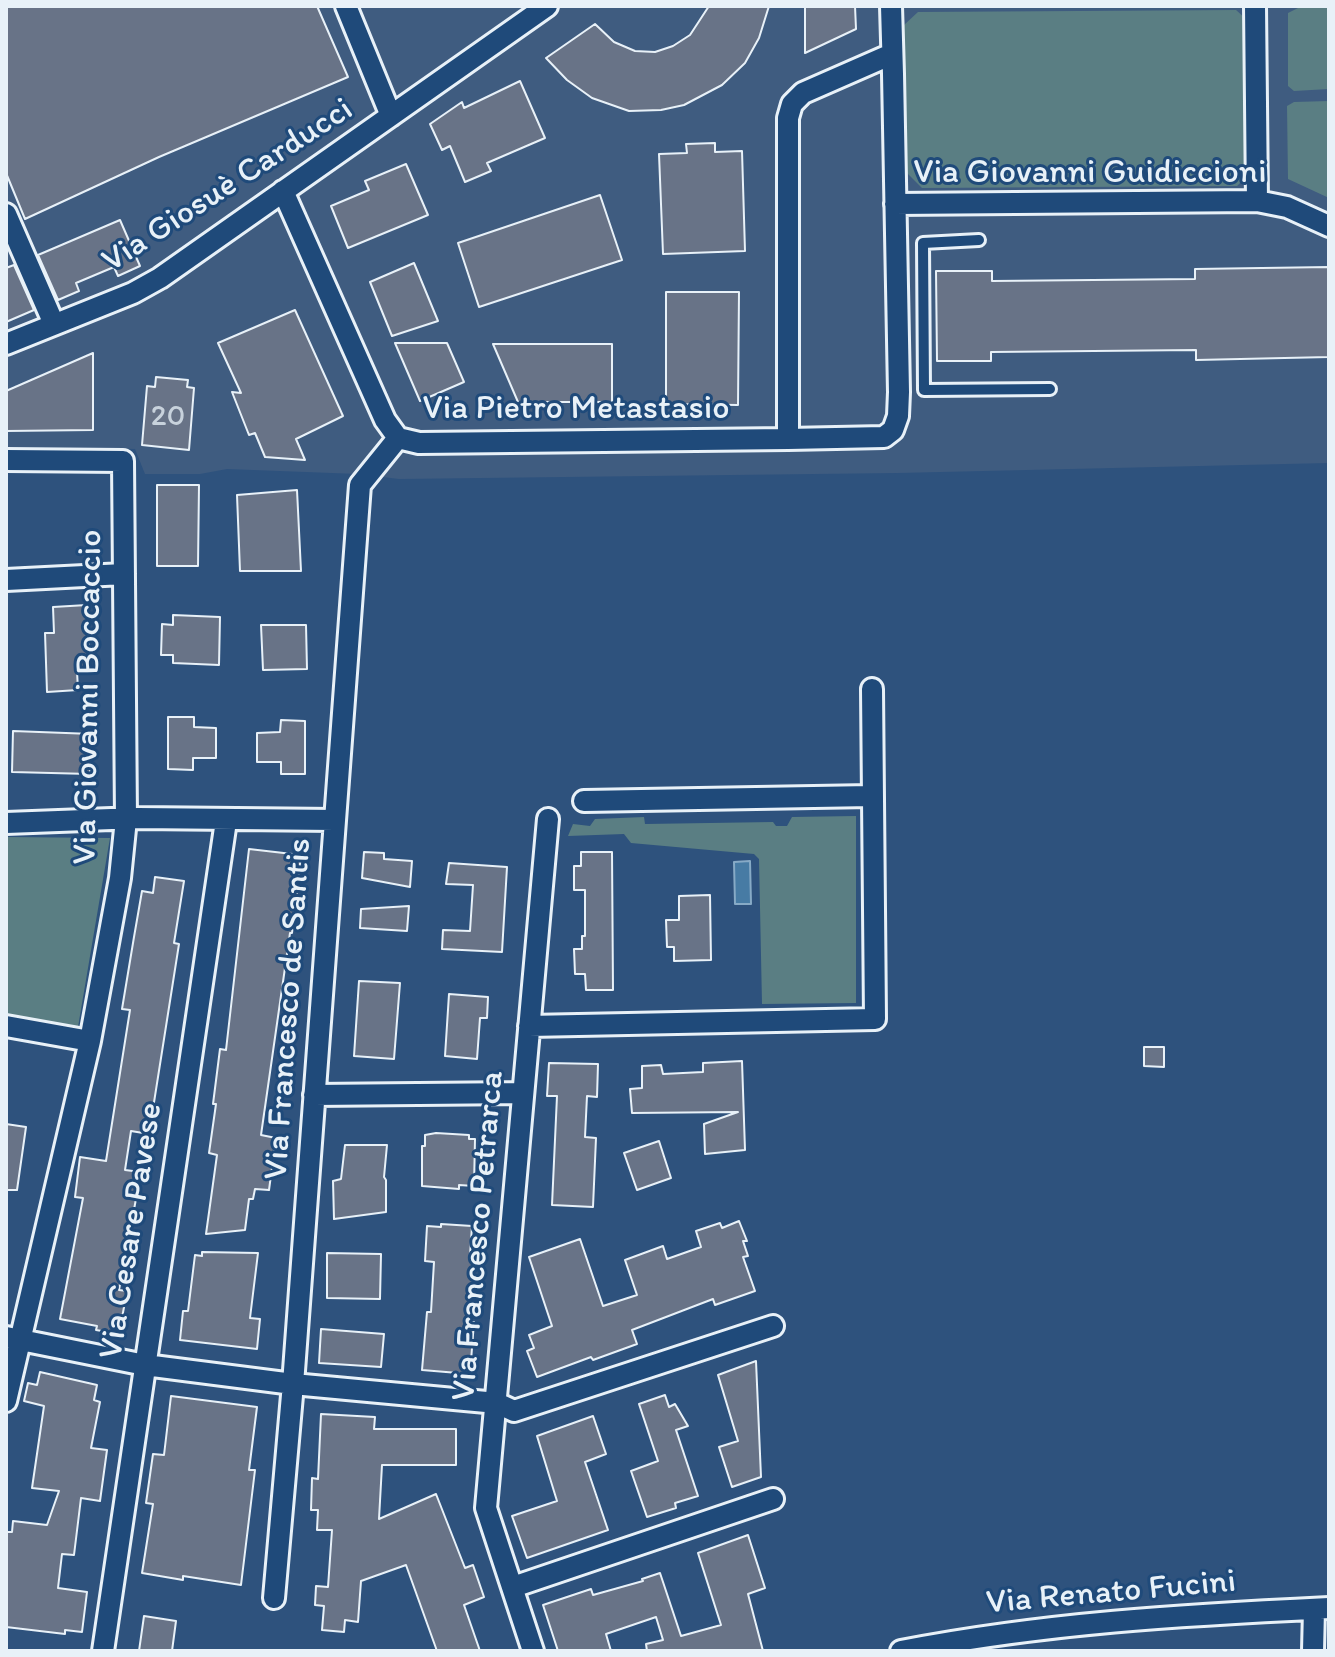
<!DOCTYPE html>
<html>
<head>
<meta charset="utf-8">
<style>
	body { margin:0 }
	#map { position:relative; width:1335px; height:1657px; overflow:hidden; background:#2e527d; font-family:Itim,sans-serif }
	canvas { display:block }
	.frame { position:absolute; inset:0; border:8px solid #e8f1f8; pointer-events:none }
</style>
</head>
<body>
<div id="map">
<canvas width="1335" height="1657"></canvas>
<div class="frame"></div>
</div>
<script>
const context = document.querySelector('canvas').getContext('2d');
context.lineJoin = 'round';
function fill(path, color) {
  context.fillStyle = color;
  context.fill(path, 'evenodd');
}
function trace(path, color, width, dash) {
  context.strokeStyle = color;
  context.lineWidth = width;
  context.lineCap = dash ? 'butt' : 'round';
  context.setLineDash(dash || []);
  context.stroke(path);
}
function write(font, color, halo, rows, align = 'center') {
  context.font = font + ' Itim,sans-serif';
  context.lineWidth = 6;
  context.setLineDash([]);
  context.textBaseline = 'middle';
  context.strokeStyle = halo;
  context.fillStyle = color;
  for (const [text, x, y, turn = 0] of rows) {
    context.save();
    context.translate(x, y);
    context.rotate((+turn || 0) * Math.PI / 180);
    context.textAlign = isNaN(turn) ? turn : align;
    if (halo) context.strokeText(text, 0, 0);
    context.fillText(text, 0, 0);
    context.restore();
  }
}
fill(new Path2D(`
	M6,6H1329V463L898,473L399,479L358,474L227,469L200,474H145L135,449L6,447Z`), '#3f5c80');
fill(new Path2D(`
	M1302,6H1329V89L1294,91L1288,86V13Z
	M1236,10L1246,19L1248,175L1237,186L922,188L904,170V25L918,12Z
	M1329,101V198L1288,179L1287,106L1294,102Z
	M856,816V1003L762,1004L759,859L754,854L631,843L624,834L568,836L573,824L590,826L595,819L644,817L645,824L773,822L776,826H787L792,817Z
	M6,837L110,838L78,1027L6,1014Z`), '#5a7e83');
const water = new Path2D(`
	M750,861L751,904H735L734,862Z`);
fill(water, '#477ba4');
trace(water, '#87aac6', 2);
const building = new Path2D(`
	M6,6H317L348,77L159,157L25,219L6,173Z
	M709,6H769L759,38L745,63L722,85L684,105L661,110L629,111L592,98L567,80L546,58L595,24L614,42L635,51L655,52L673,46L690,35Z
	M805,6H855L856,29L805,53Z
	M520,81L545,138L487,163L491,171L465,182L450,146L442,150L430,124L462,102L464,108Z
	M715,143V152L742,151L745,251L663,254L659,154L687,153L686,144Z
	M406,164L428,215L348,248L331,206L369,190L365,181Z
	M600,195L622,260L479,307L458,243Z
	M120,220L140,266L118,276L114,267L76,283L79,291L58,300L38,255Z
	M414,263L438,321L392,336L370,282Z
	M14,265L34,310L6,322V268Z
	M1329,267V357L1196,360V350L991,352V361H937L936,271H992V281L1195,279V269Z
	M666,292H739L738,405L666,404Z
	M295,310L343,416L296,439L305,460L265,457L255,433L249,435L232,392L241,393L218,343Z
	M395,343H447L464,382L420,401Z
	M493,344H612V402H518Z
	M93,353V430L6,431V391Z
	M156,377L188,380L187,387L194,388L189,450L142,445L147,386L155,387Z
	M157,485H199L198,566H157Z
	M297,490L301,571H240L237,495Z
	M87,605L90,671H77L78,690L47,692L45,633H54L53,607Z
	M173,615L220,617L219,665L173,663V655H161L162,624L173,625Z
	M261,625H306L307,669L263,670Z
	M168,717H194V727L216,728V758H193V770L168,769Z
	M281,720L305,721V774H281V762H257V733L280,732Z
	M13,731L92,734L90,774L12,772Z
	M249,849L301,855L292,933H290L261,1135L276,1138L269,1190L255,1189L253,1199H249L245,1230L206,1234L217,1155L209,1153L216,1104H213L220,1049L226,1050Z
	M364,852L384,853V859L412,861L410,887L362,878Z
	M581,852H612L613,990H586L585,974H575L574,949H582V936H585V890H574V866H581Z
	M449,863L507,867L502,952L442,949L443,930L470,931L473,885L446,884Z
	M155,877L184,881L174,943L179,944L149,1134L131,1131L125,1170L141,1172L119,1290L127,1291L119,1334L96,1330L97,1326L60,1319L83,1198L75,1197L80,1157L106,1161L130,1010L122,1009L134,937L142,891L153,893Z
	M710,895L711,960L674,961V947H667L666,920H679V896Z
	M409,906L407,931L360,928L361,909Z
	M359,981L400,983L394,1059L354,1056Z
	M449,994L488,997L487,1018H480L477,1059L445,1056Z
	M1144,1047H1164V1067L1144,1066Z
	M742,1061L745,1150L705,1154L704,1124L738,1112L632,1113L630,1089L642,1088V1066L661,1065L663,1074L703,1072V1063Z
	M549,1063L598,1064L597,1097L587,1096L585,1137L596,1138L593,1207L552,1205L557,1096H547Z
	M6,1124L26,1127L17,1190H6Z
	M436,1133L469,1135V1139H475L474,1186L459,1185V1189L422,1186V1146H425V1135Z
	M659,1141L671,1178L637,1190L624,1153Z
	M345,1145H387L384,1177L386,1180V1212L334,1219L333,1181L341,1179Z
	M739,1221L747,1241H743L748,1256L743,1257L755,1291L715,1305L713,1299L632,1330L637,1344L593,1360L591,1357L537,1377L527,1351L534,1348L529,1335L552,1326L529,1257L580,1239L603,1306L637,1295L625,1260L663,1246L667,1259L701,1247L696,1231L720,1223L722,1228Z
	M441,1224L472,1226L470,1255L474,1256L470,1322H474L470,1374L422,1370L427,1312H431L434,1262L425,1261L427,1226L441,1227Z
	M202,1252L258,1253L250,1318L260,1319L257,1349L180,1340L183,1311H188L195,1255L202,1256Z
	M327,1253L381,1254L380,1299L327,1298Z
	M321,1329L384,1334L381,1367L319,1363Z
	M756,1361L761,1477L732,1487L719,1447L738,1441L718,1375Z
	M40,1372L97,1385L94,1400L100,1402L91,1448L107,1450L100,1501L81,1498L74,1555L62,1554L58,1588L87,1592L82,1632L65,1630V1634L6,1627V1532H12L13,1521L47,1525L59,1491L32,1488L44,1406L24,1401L28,1383L37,1385Z
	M665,1395L669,1407L675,1404L688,1426L676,1430L698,1496L675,1503L676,1508L647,1517L631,1471L658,1461L639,1404Z
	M171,1396L257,1407L249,1470H255L241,1585L183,1576V1580L142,1573L153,1504L146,1503L153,1454L164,1455Z
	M321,1414L375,1417L374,1429H456V1465H382L379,1519L436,1494L465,1568L473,1565L484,1597L464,1605L480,1651H437L406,1565L361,1581L358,1622L345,1620L344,1632L322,1630L324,1606L315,1605L316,1586L328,1587L332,1530H317L318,1510H311L312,1478L318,1479Z
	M593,1416L606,1454L585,1462L608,1530L527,1558L512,1516L557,1501L537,1436Z
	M748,1535L765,1588L748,1594L763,1651H647L646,1644L663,1640L656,1617L606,1634L611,1651H558L543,1605L591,1589L593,1595L643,1581L642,1579L660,1573L681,1636L721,1625L698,1553Z
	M144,1616L176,1621L172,1651H139Z`);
fill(building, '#687387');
trace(building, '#e8f1f8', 2);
const lane = new Path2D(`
	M979,240L923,243L924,390L1050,389`);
const street = new Path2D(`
	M346,6L391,116
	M891,6L893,74L899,392L898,416L893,430L884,437L788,439V118L792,104L803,93L892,54
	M1255,6L1257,201
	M283,191L385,420L398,438L419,443L788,439
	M895,204L1257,201L1287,207L1329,226
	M6,214L54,324
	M6,344L133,293L160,278L547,6
	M6,460L123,461L126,819L120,878L90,1041L6,1401
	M6,580L124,574
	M584,801L871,796
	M6,823L138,818L335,820
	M6,1026L90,1041
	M529,1026L875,1019L872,689
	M314,1095L522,1093
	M6,1337L145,1365L293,1384L497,1403L514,1411L773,1326
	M513,1587L773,1499
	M274,1598L293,1384L360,485L398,438
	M103,1651L226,821
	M533,1651L486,1508L548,819
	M901,1651C1045,1623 1183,1615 1329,1608
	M1313,1651L1314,1609`);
trace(lane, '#e8f1f8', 16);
trace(street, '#e8f1f8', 26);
trace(lane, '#1f4a7a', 10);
trace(street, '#1f4a7a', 20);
write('30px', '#c8d2dc', null, [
	["20",168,417]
]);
write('34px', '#e8f1f8', '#1f4a7a', [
	["Via Giovanni Guidiccioni",1090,173],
	["Via Giosuè Carducci",228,186,-33],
	["Via Pietro Metastasio",576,409],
	["Via Giovanni Boccaccio",89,697,-89],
	["Via Francesco de Santis",289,1009,-86],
	["Via Cesare Pavese",132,1231,-81],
	["Via Francesco Petrarca",479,1236,-85],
	["Via Renato Fucini",1111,1593,-5]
]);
</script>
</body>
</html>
